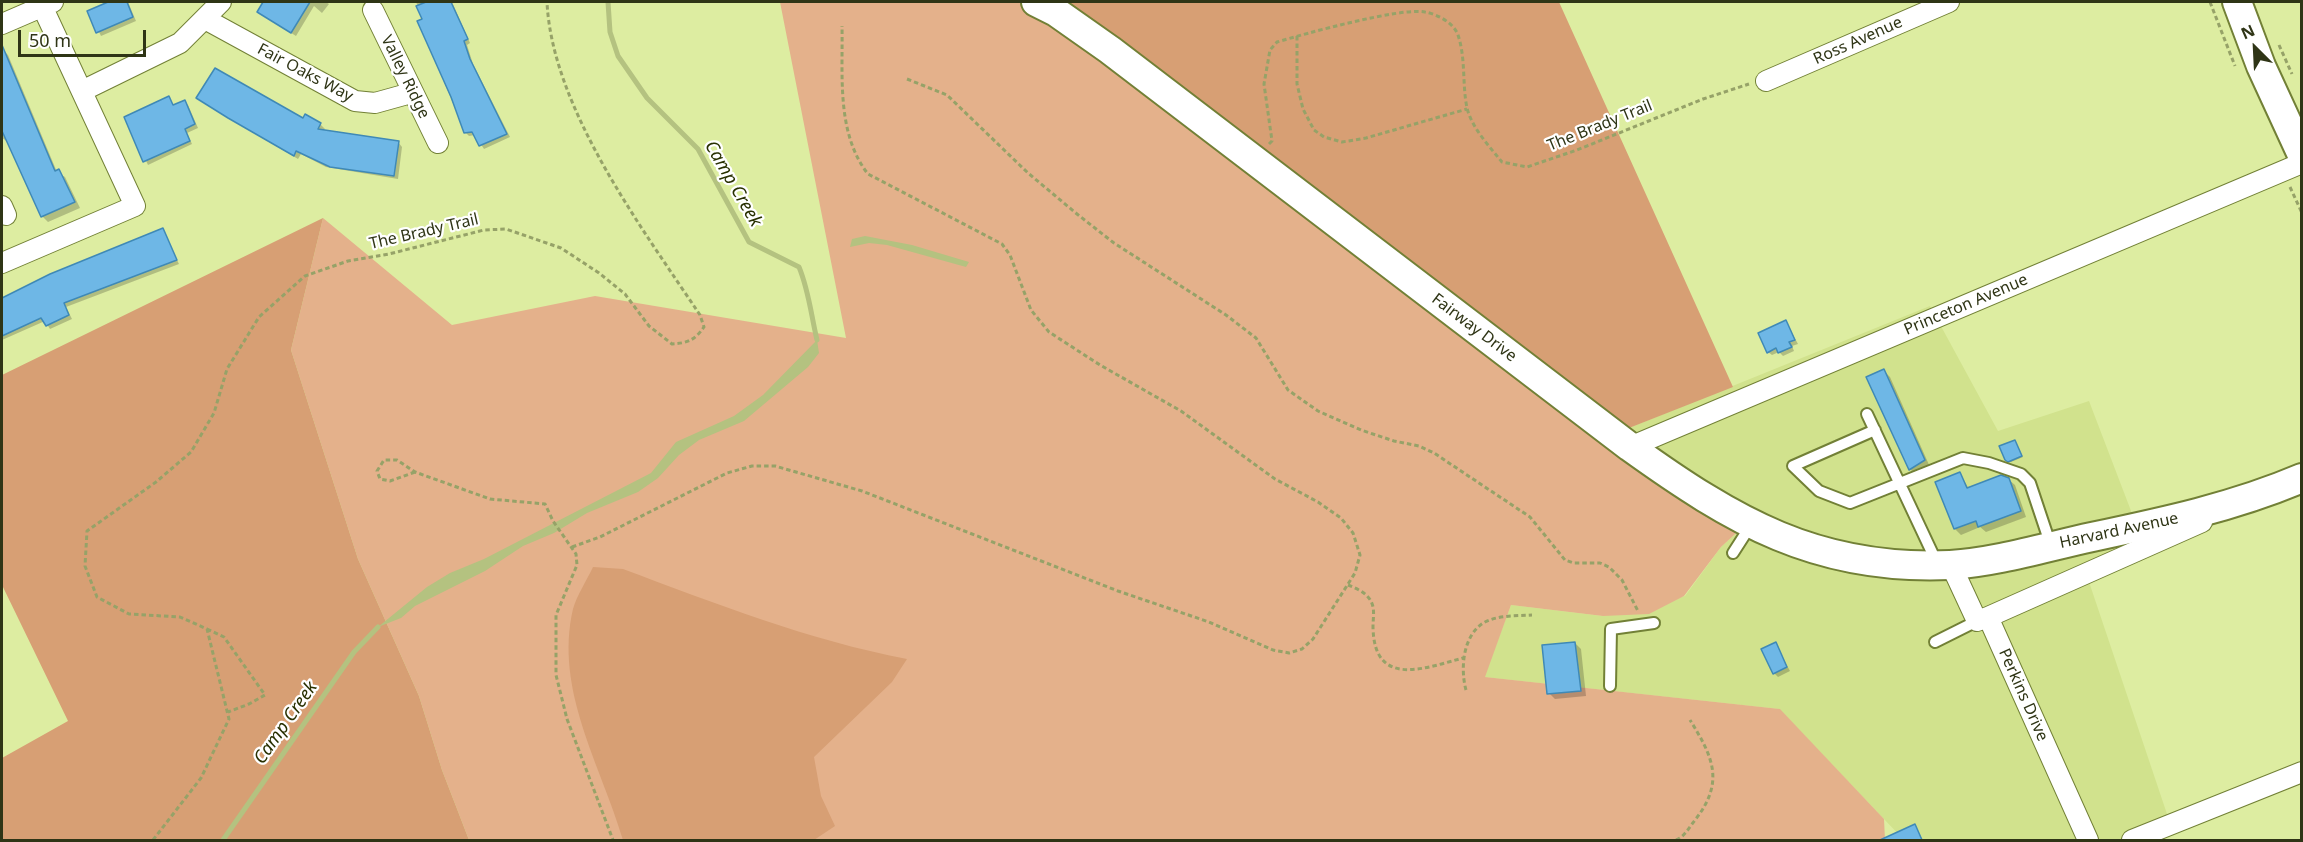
<!DOCTYPE html>
<html>
<head>
<meta charset="utf-8">
<style>
	body { margin:0 }
	#map { position:relative; width:2303px; height:842px; overflow:hidden; background:#ddeda1; font-family:"Noto Sans",sans-serif }
	canvas { display:block }
	.frame { position:absolute; inset:0; border:3px solid #2f3516; pointer-events:none }
	.north { position:absolute; left:2225px; top:18px; width:60px; height:60px; -webkit-text-stroke:4px #fff; paint-order:stroke; rotate:336deg; font-size:16px; font-weight:700; line-height:24px; text-align:center; color:#2f3516 }
	.north::after { content:''; display:block; margin:auto; width:21px; height:27px; background:#2f3516; clip-path:polygon(50% 0,100% 100%,50% 72%,0 100%) }
	.scale { position:absolute; left:18px; top:30px; width:128px; height:27px; box-sizing:border-box; border:3px solid #2f3516; border-top:0; padding-left:8px; font-size:18px; line-height:21px; white-space:nowrap; color:#2f3516; -webkit-text-stroke:4px #fff; paint-order:stroke }
</style>
</head>
<body>
<div id="map">
<canvas width="2303" height="842"></canvas>
<div class="frame"></div>
<div class="north">N</div>
<div class="scale">50 m</div>
</div>
<script>
const context = document.querySelector('canvas').getContext('2d');
context.lineJoin = 'round';
function fill(path, color) {
  context.fillStyle = color;
  context.fill(path, 'evenodd');
}
function trace(path, color, width, dash) {
  context.strokeStyle = color;
  context.lineWidth = width;
  context.lineCap = dash ? 'butt' : 'round';
  context.setLineDash(dash || []);
  context.stroke(path);
}
function write(font, color, halo, rows, align = 'center') {
  context.font = font + ' "Noto Sans",sans-serif';
  context.lineWidth = 4.5;
  context.setLineDash([]);
  context.textBaseline = 'middle';
  context.strokeStyle = halo;
  context.fillStyle = color;
  for (const [text, x, y, turn = 0] of rows) {
    context.save();
    context.translate(x, y);
    context.rotate((+turn || 0) * Math.PI / 180);
    context.textAlign = isNaN(turn) ? turn : align;
    if (halo) context.strokeText(text, 0, 0);
    context.fillText(text, 0, 0);
    context.restore();
  }
}
fill(new Path2D(`
	M1930,306L1998,431L2089,401L2141,537L2084,567L2169,820L2121,840H1904L1779,709L1484,677L1511,605L1603,616L1685,596L1721,547L1745,525L1624,430Z`), '#d1e28d');
fill(new Path2D(`
	M780,2H1045L1745,525L1721,547L1684,596L1649,614L1603,616L1511,605L1485,677L1780,709L1884,819L1885,840H469L442,770L419,696L358,559L291,350L323,218L452,325L595,296L846,338Z`), '#e4b18b');
fill(new Path2D(`
	M1045,2H1559L1733,387L1624,430Z
	M323,218L291,350L358,559L419,696L442,770L469,840H2V758L68,721L2,585V375Z
	M593,567L623,569C717,604 808,640 907,659L892,682L814,757L821,796L835,826L814,840H623C601,765 554,690 573,609C577,595 587,580 593,567Z`), '#d79f74');
fill(new Path2D(`
	M865,236L912,245L969,262L966,267L887,245L869,243L850,247L852,239Z
	M817,340L819,353L808,367L744,421L699,440L679,455L658,478L638,492L587,513L554,533L523,546L485,571L415,606L401,618L378,627L427,587L450,573L484,559L651,473L676,442L734,416L763,395Z`), '#b4c280');
fill(new Path2D(`
	M112,2H128L136,21L101,36L89,11Z
	M264,2H326L329,4L322,13L314,6L296,36L258,12Z
	M416,2H452L470,43L467,45L473,64L510,137L484,149L475,135L469,136L465,132L419,22L424,20Z
	M2,49L8,55L57,172L65,177L80,208L48,222L42,216L8,142L2,138Z
	M168,98L174,106L185,102L188,105L198,128L187,133L192,144L148,165L126,118Z
	M202,102L303,120L305,116L321,125L325,129L323,131L398,142L402,147L398,179L326,167L301,154L298,159Z
	M162,230L179,264L66,307L72,319L50,329L45,321L2,340V299L50,275Z
	M1786,322L1798,344L1792,346L1794,351L1783,356L1779,352L1772,355L1768,352Z
	M1884,371L1890,377L1930,467L1916,475L1910,469Z
	M2015,441L2023,457L2011,462L2008,461Z
	M1960,474L1969,489L2008,479L2015,485L2026,517L1986,532L1980,527L1961,535L1955,529Z
	M1575,643L1581,649L1586,696L1555,699L1549,693Z
	M1775,644L1790,671L1778,677L1774,673Z
	M1914,826L1923,840H1894L1892,837Z`), '#0003');
trace(new Path2D(`
	M608,2L610,32L618,56L647,98L698,149L749,242L799,267C809,291 811,315 817,340
	M223,840L354,652L378,627`), '#b4c280', 5);
const building = new Path2D(`
	M108,2H127L133,17L96,33L87,11Z
	M263,2H310L291,33L257,12Z
	M426,2H451L468,39L464,41L470,59L507,134L479,146L472,132L464,133L451,97L417,21L422,19L416,6Z
	M2,45L55,171L59,169L75,202L41,217L2,131Z
	M215,68L303,118L305,114L321,123L318,129L399,141L394,176L330,167L296,151L294,156L228,118L196,98Z
	M169,96L173,105L185,100L195,124L185,129L190,141L143,162L124,117Z
	M163,228L177,260L64,303L69,315L46,326L41,318L2,336V298L50,274Z
	M1786,320L1795,340L1789,342L1792,347L1778,353L1776,348L1767,353L1758,333Z
	M1884,369L1925,460L1909,470L1866,377Z
	M2015,440L2022,456L2008,462L2005,460L1999,446Z
	M1960,472L1967,488L2001,475L2009,478L2021,511L1978,527L1976,521L1954,529L1935,482Z
	M1575,642L1581,691L1547,694L1542,645Z
	M1776,642L1787,667L1773,674L1761,649Z
	M1915,824L1922,840H1880Z`);
fill(building, '#6eb7e6');
trace(building, '#3f89b6', 1.5);
const lane = new Path2D(`
	M1867,414L1937,563
	M1875,430L1793,466L1819,491L1850,503L1963,458L1989,463L2021,474L2030,483L2051,546
	M1733,553L1751,525
	M1935,642L1977,621
	M1610,686L1611,629L1654,623`);
const street = new Path2D(`
	M373,10L438,143
	M205,19L355,101L375,103L411,93
	M2,24L53,2
	M1766,81L1949,2
	M82,91L180,43L221,2
	M2,206L6,215
	M2,263L135,206L42,6
	M1630,447L2302,163
	M1951,565L1977,621L1988,617L2088,840
	M1988,617L2202,522
	M2132,840L2302,772`);
const secondary = new Path2D(`
	M1036,2L1056,12L1110,50L1630,447C1733,521 1817,571 1950,565C1997,562 2046,547 2092,537C2163,522 2234,507 2302,478
	M2237,2L2261,66L2302,155`);
trace(lane, '#728036', 14);
trace(street, '#728036', 22);
trace(secondary, '#728036', 32);
trace(new Path2D(`
	M2210,2L2235,66
	M1297,36V84L1303,109L1314,130L1324,137L1342,142L1366,138L1467,109
	M2279,45L2292,74
	M907,79L947,95L1028,173L1077,214L1114,243L1226,315L1256,338L1288,390L1318,411L1361,430L1394,441L1419,446L1434,453L1530,517L1565,560L1574,563H1600L1609,567L1622,580L1638,611
	M1269,144L1272,141L1264,84L1270,50L1277,42C1304,34 1401,7 1425,12C1437,14 1454,23 1458,35C1466,59 1462,84 1467,108C1472,128 1489,146 1502,162L1527,167L1577,150L1703,99L1749,84
	M2290,187L2302,213
	M415,472L390,481L380,479L377,471L384,460H397L415,472L490,499L545,504L553,521L576,554L577,565L556,615V675L567,719L613,840
	M572,547L600,537L727,473L752,466H775L862,491L1118,591L1209,622L1273,650L1289,653L1302,649L1313,639L1355,573L1360,555L1353,533L1341,518L1318,502L1275,479L1181,411L1100,365L1049,332L1031,310L1010,255L1002,244L868,174C836,133 843,75 842,26
	M1348,585C1355,588 1363,591 1368,597C1376,606 1373,616 1373,627C1374,689 1425,668 1463,658
	M207,629L224,637L265,695L249,704L228,712
	M1466,690C1460,668 1463,634 1485,622C1499,615 1516,616 1532,615
	M153,840L201,778L229,719L207,629L180,617L129,614L97,597L85,566L87,531L156,482L191,452L214,413L227,369L259,317L305,276L348,261L389,254L484,230L506,229L561,248L599,273L625,294L649,326L672,344C688,343 695,340 704,327L700,315C642,228 552,108 547,2
	M1676,840C1684,837 1689,828 1695,820C1725,782 1713,757 1690,720`), '#96a268', 3, [4.5, 3]);
trace(lane, '#fff', 10);
trace(street, '#fff', 20);
trace(secondary, '#fff', 28);
write('16px', '#2f3516', '#fff', [
	["Ross Avenue",1858,41,-24],
	["Fair Oaks Way",305,73,28],
	["Valley Ridge",405,77,64],
	["The Brady Trail",1600,126,-22],
	["The Brady Trail",424,232,-13],
	["Princeton Avenue",1966,305,-23],
	["Fairway Drive",1474,328,37],
	["Harvard Avenue",2119,531,-12],
	["Perkins Drive",2023,695,66]
]);
write('italic 18px', '#283000', '#fff', [
	["Camp Creek",733,184,60],
	["Camp Creek",286,723,-55]
]);
</script>
</body>
</html>
